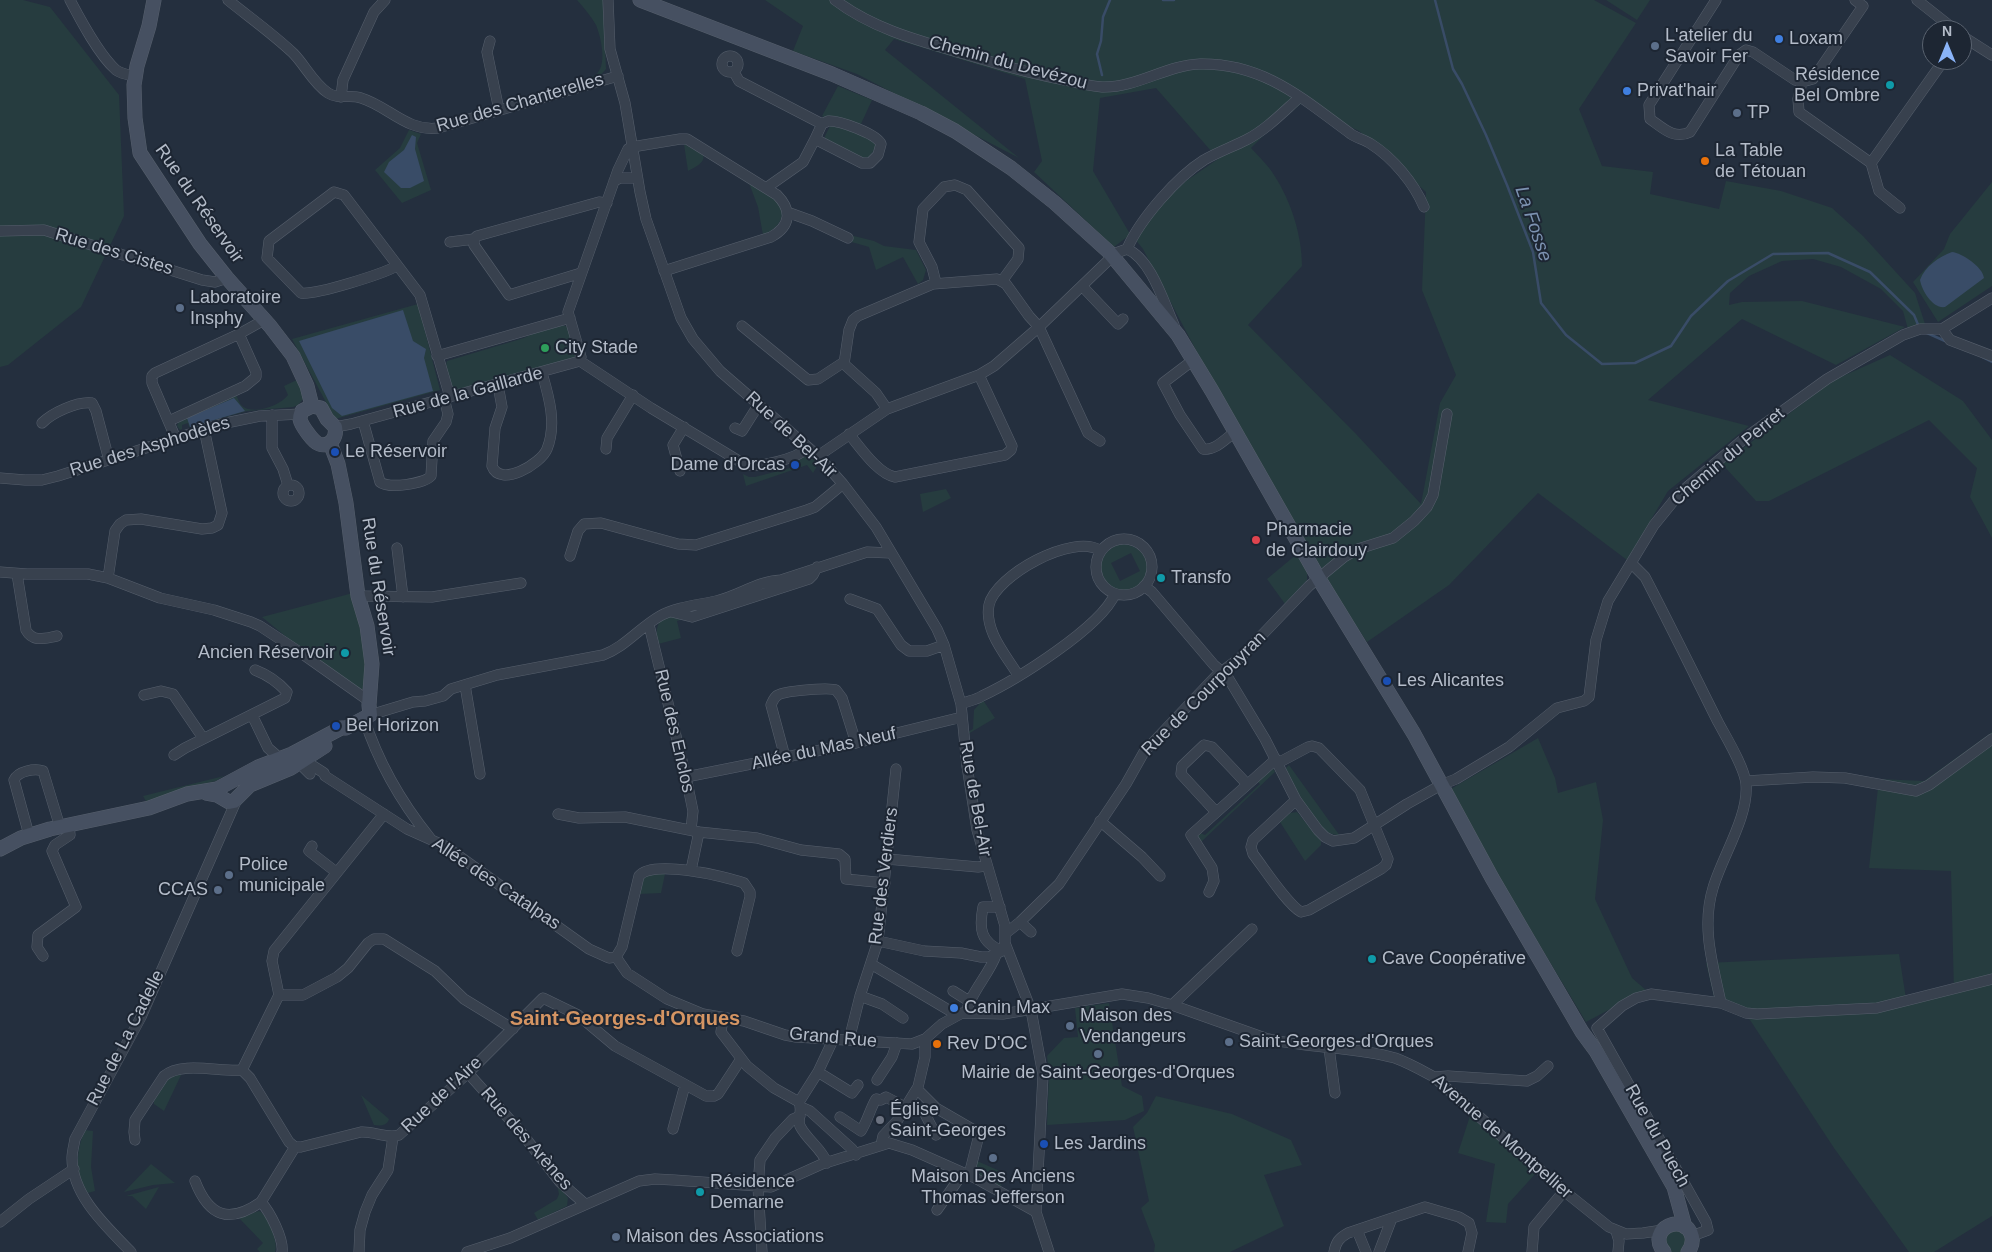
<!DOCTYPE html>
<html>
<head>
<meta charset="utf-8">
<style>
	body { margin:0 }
	#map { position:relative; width:1992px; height:1252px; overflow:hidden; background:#242f3e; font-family:Arial,sans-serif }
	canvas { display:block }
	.north { position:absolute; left:1922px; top:20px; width:50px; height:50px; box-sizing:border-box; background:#1d2633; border:1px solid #59626f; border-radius:50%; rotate:0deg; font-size:14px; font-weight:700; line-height:20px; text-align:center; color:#b4bcc9 }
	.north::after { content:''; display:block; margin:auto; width:18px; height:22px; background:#8ab4f8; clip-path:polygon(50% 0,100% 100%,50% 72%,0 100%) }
</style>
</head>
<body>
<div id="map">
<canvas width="1992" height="1252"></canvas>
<div class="north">N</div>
</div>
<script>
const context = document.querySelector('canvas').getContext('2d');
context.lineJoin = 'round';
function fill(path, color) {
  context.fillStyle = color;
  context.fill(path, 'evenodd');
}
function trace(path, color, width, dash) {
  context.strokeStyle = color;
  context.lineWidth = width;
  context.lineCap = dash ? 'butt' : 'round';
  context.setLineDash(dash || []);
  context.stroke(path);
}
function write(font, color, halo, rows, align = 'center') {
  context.font = font + ' Arial,sans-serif';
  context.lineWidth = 4;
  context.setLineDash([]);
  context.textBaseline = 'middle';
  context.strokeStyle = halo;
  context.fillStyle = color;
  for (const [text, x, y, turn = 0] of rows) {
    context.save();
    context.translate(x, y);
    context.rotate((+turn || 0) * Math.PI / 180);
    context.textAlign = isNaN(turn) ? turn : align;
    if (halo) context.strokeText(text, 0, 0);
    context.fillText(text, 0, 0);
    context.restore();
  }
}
fill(new Path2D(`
	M0,0H23L50,7L119,95L124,216L81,307L8,365L0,367Z
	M577,0H603L606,69L599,77L547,92V90C562,86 582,84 595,75C608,67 601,37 596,25C591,16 584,8 577,0Z
	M765,0H1594L1636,23L1579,109L1602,166L1653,172L1650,194L1719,209L1726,181L1781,191L1832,208L1863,236L1915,293L1925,324L1908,329L1903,311L1881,289L1841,267L1813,259L1782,261L1749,276L1730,293L1729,305L1742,302L1802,301L1905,327L1836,365L1742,319L1648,400L1749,426L1668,491L1627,560L1538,493L1449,585L1367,642C1284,517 1212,382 1143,249L1131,234L1114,247L1034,172L1042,161L1025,79L894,39L885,50L1019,158L857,74L793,51L803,26ZM1156,88L1218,159L1186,181L1130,234L1093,171L1100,98ZM1302,103L1359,131L1426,192L1422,290L1456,375L1440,403L1421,504L1356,434L1248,325L1302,266C1302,235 1291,201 1274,175C1268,165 1259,157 1251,148L1263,136Z
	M1606,0H1650L1637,20Z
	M838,86L872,100L860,126L835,116L828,119L822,116Z
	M831,124H836L873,140L876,147L869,157L863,158L825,139V136Z
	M409,130L421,134L417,143L431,190L402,203L375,170L400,148Z
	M684,144L703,154C706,163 695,167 688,171Z
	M1992,182V286L1938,322L1913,282L1944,249L1950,234Z
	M749,183C757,189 769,194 776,201C790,214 777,230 763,235L758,207Z
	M850,235L874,241L884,246L916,250L926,270L923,280L918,284L903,257L876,270L869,247L848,241Z
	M418,304L440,390L335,419L292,339Z
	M562,325L568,327L577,354L574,360L455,391C450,383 444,369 447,361L524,338L540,330Z
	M1890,355L1963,401L1992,440V538L1970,497L1977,468L1929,420L1769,501H1756L1722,464L1834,380Z
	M299,379L305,397L298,405L293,407L247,411L189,427L188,423L182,425V429L180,430L177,426L179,421L236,394C237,397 239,402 241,405C252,416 280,406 288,395L284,386Z
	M803,457H811L816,461V468L813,473L807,465L746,486L743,474L749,477H755L798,466L796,459Z
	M946,489L951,498L923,512L920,494Z
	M1121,544C1138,545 1151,556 1146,574C1145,581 1140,585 1134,588C1106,602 1083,556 1121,544ZM1131,553L1140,571L1120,581L1111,563Z
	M1297,554L1307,571V580L1285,604L1267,579Z
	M353,593L367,665L365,689H359L307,654L262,617Z
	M670,615L683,619L677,621L681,638L658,644C655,631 656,620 670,615Z
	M983,700L995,718L968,734V732L973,729L974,710Z
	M1992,732V1216L1934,1252H1909L1834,1148L1750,1020L1714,997L1706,963L1899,954L1907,1005L1954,993L1951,871L1869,868L1879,779L1924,781Z
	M1538,738L1555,778L1558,793L1596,782L1603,820L1595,899L1632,978L1646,990L1586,1022L1477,841L1449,790Z
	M1289,765L1340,836L1325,832L1297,793L1285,769Z
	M1272,766L1275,772L1200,843L1197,837L1200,833L1205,835L1260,784L1256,780Z
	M224,776L216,781L185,788L147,803L143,796Z
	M1297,812L1321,841V845L1305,861L1280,822L1290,813Z
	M653,874H665L661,893L639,894L644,878Z
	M1109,1003L1122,1086L1142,1096L1144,1111L1125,1120L1047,1125L1049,1074L1047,1056L1064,1038L1078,1037L1075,1008Z
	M182,1073L164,1111L154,1104V1101L169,1078Z
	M361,1095L389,1119C387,1126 380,1126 374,1125Z
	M1156,1096L1232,1114L1291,1140L1302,1165L1264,1175L1284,1226L1230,1252H1154L1155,1245L1141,1208L1149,1201L1133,1127L1147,1113Z
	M1470,1116L1536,1173L1508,1204L1506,1223L1486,1222L1495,1164L1458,1153Z
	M85,1130L93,1131L91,1167L95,1191L88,1193C74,1176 76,1150 85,1130Z
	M977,1161L1002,1172L1001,1187L977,1174L975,1168Z
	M151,1164L175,1183L153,1185L124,1192Z
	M557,1184L568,1198L567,1206L538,1220L534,1213L557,1199L559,1194Z
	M159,1187L146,1209L132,1196H126Z
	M259,1211C268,1214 279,1244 275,1252H260L257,1249L263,1243L239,1218Z
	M1674,1227L1688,1235L1684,1252H1668L1662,1238Z`), '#263c3f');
fill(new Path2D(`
	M412,135L416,137L415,149L424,181L410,188H401L384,172L389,162L404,150Z
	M1952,252C1962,253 1983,267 1984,278L1945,307C1933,309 1922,291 1920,280C1925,266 1939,257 1952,252Z
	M403,310L413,341L426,349L424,358L433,391L342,416L332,408L299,341Z
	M234,398L245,411L190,427L187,418Z`), '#394c67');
trace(new Path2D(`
	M1163,0H1174
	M1435,0L1453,69L1462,84L1486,135L1507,185L1533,252L1541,303L1566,335L1602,364L1635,363L1671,346L1691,316L1728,281L1773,254L1828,253L1870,272L1914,315L1919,327
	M1102,75L1097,54L1101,41L1103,17L1110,0
	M1927,333L1945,341
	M1982,357L1992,362`), '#394c67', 2.5);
const street = new Path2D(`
	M70,0C81,21 99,55 116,70C121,74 129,75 135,76
	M228,0C249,17 273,34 293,53C305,65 313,83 328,93C339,100 350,94 361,98C388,106 407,132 438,128L618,76
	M608,0L610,49L625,103L640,192L646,219L681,318L693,339L720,371L818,456L843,484L876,527L937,629L944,645L961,704L967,766L977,830L1005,926V943L1031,1010L1043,1075L1036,1212L1049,1252
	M835,0C878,33 933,44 985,60C1011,68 1038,75 1065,80C1077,83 1090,86 1102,87C1137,88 1166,65 1200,64C1264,63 1303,99 1351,134C1357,138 1365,140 1371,144C1393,158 1414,183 1424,207
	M1716,0L1649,105L1650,119C1663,128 1674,140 1690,132L1739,55L1746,50L1753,52L1795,80L1802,82L1813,79L1863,6L1855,0
	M1917,0L1955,30
	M1962,36L1992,55
	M490,41L487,52L499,110
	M722 64a8 8 0 1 1 16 0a8 8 0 1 1-16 0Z
	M734,72L739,81L822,124
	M1802,82L1798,99L1799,112L1871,163L1879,191L1900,208
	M341,97L343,80L374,12L385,0
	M828,121C839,120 877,134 881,144L878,155L870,163H862L815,139L822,124Z
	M632,147L680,139H687L777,195C792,210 791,226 771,237L664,271
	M1871,163L1944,60
	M614,181L620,178H637
	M766,188L803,162L815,139
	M787,212L812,221L848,238
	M0,231L44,230L202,280L215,282L227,278
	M474,239V245L509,295L581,273
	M450,242L474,239L477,236L599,202L607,203
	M1127,249C1140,219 1177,177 1204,160C1218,152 1232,147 1246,140C1266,130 1283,112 1300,97
	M397,266C382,274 317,295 301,293L267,258L269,241L330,195L334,192L344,195L420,295L450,397
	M936,283L932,267L919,242L923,209L944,187L955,185L967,190L1019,248L1018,259L1002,281
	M1082,286L1118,324L1123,319
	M742,326L808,380L818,379L844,362
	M1942,329L1950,340L1992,356
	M437,356L570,318
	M580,361L651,408L744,464C759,469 797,458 808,448
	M580,361L581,357L568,312L618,170L628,149L632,147
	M1192,361L1163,383L1180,415L1203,449C1215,451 1225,439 1235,432
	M498,385L502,407L495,428L492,466C500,488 541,464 547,449C557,424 549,397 542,373
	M887,409L876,393L844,364L849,330L853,320L858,316L933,284L997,279L1006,284L1029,316L1039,327L1088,433L1100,441
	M272,415V448L283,469L288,485
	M169,421L245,386L256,377V372L239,334
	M363,421L380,482C388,489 424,484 431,476L433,441L446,422L448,414L444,398
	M42,423C52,413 77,401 92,403L96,411L109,460
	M335,427L351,424L580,361
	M735,428L742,431L759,404
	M849,434C860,447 878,474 895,477L1005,455L1011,450L1012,446L979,375
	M176,439L152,383V376L155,373L239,334L264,320
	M606,449L607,438L633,395
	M818,456L887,409L979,375L994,366L1039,327L1116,253L1127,249C1151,259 1164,303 1174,325
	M680,471L673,445L684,427
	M0,478L25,480H42L58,476L221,424L260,416L301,414
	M283 493a8 8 0 1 1 16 0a8 8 0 1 1-16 0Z
	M1096 567a28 28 0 1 1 56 0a28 28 0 1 1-56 0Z
	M397,548L403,597
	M570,556L578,531L584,524L601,523L678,544L696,545L807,510L815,507L843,484
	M1631,563L1645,577C1670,625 1694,674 1718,722C1726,737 1745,768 1746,784C1749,816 1722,857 1713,888C1701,927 1713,965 1721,1003
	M0,572L27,574H88L108,578L160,598L214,610L251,622L260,626L301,653L369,701
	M17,574L26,630C33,643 45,638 57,636
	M108,578L115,531L120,524L126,520L141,519L202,529L212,528L218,525L222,513L204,429
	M1144,586L1152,592L1214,665L1227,676L1265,739L1296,800L1318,830L1325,837L1333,841L1354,838L1407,804L1441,785L1456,779L1509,747L1557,708L1584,701L1589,697L1596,640L1608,601L1654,525L1680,493L1745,438L1827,379L1903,335L1920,329H1942L1992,298
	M358,596L432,597L521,583
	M850,599L877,609L901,645L909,651H927L944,645
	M672,612L692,617L809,579L813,575L817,567
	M649,625L686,777L693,811L691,830
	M1018,675C1006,655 984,631 989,605C995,576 1073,532 1101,551
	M465,685L480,774
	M144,695L161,691L173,694L203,738
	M961,704C968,701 976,700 982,696C1016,680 1100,628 1115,594
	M252,715L268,748L275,754L279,765
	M370,715L413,702L425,701L443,696L451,689L497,675L603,655C625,647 639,628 660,616C676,607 698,605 716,601C739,596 757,581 781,580L867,552L891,553
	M364,718C378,762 401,802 430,838
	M174,755L185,748L285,698L287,692C278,682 268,675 255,670
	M299,757L324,773L325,776L407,829L445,846L589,949L609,958L616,957
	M307,757L304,768L310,774
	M785,757L771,705C773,701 774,697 778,695C785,691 829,687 836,690L842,698L856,743
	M1278,763L1308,747L1312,746L1319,748L1360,790L1388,859L1386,865L1381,869L1309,910L1301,912C1287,904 1264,868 1253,854L1251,847L1253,840L1296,800
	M686,777L856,743L962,717
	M1746,781L1813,777L1845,778L1916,791L1929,785L1992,739
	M1216,812L1181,774L1182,766L1204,745L1212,747L1247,784
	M558,814L579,818L625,817L699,832L757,838L801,850L839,854L845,859L846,879L885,883
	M1100,821L1142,857L1160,876
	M29,835L14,780C18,771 35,768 43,771L60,827
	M312,846L309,851L336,872
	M887,859L978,867L986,866
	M691,870L699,832
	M1209,892L1214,881L1212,868L1191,835L1276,759
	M1000,907H983C979,928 980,942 1002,951
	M1020,922L1031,932
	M1006,933L1020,922L1059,884L1126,784L1144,752L1217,675L1240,658L1309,586L1344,557L1358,549L1393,538L1414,521L1427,507L1433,495L1447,414
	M878,941L924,951L961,953L981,957H989L1002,951L1005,943
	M43,956L37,947L38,935L76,907L52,851L55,845L70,835L69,825
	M616,957L627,973L667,999L703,1014L744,1021L785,1035L796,1037L912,1044L925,1039L942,1024L962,1013L1003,1014L1122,994L1148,998L1172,1005L1265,1038C1307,1049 1353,1046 1395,1058C1409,1063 1421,1070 1434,1077L1564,1191L1609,1227L1626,1234L1643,1233L1663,1230
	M616,957L622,947L639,876C651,859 725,876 744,883L750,892V897L737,951
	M871,964L957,1015
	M953,991L969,1001
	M279,995H303L337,977L348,968L368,943L374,939H384L435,971L464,999L513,1029
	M860,996L882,1004L903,1018
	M1172,1005L1252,929
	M967,1012C968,996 990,973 996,955
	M723,1018L721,1032L747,1066L774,1088L799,1102
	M849,1040L860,996L878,941L896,769
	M1329,1048L1335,1093
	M242,1070L250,1078L289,1142L295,1147H301L361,1132C374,1131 387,1139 399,1135L468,1073L543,998L578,1015L615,1046L706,1096H714L718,1094L741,1059
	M818,1072L852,1093L858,1085
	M468,1073L520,1131L560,1182L585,1204
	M1434,1077L1448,1076L1527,1081L1537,1076L1548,1066
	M877,1080L892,1057L897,1043
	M917,1089L936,1108L974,1130L979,1135L969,1175
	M801,1107L810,1111L852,1149L856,1155
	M840,1117L861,1131C868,1120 870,1109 876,1099L881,1100L886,1097L905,1107
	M673,1129L685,1085
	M936,1135L926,1116L936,1108
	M135,1140L134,1132L135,1120L164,1076C182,1061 219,1072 242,1070L279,995L272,961L274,951L384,814
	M881,1145L883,1136L897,1121L918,1087L925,1057V1039
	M827,1163C822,1149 807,1140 800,1126C797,1119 803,1111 799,1102L818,1072L833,1040
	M195,1181C209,1217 229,1224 261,1202L295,1147
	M261,1202C270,1212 284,1239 282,1252
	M937,1210L963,1173
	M0,1222L29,1199L74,1169
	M1357,1230L1366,1252
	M1616,1231L1619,1241L1618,1252
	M1692,1236L1708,1230L1706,1222L1597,1028L1622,1006L1636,998L1651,994L1721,1003L1746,1013L1757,1014L1877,1008L1992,979
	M131,1252C107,1227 72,1196 72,1158C72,1152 74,1145 75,1139L141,1017L237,799
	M359,1252L360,1230L365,1212L372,1195L388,1170L393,1137
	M467,1252L510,1238L639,1181L655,1179L674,1180L771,1187L822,1164L889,1143L912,1150L975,1178L1036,1212
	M762,1252L758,1187L760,1160L775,1138L793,1119L800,1116
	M1334,1252C1336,1242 1339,1238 1348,1233L1425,1207L1459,1217L1469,1223L1472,1233L1468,1252
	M1379,1252L1392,1218
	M1532,1252L1534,1227L1564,1191`);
const secondary = new Path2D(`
	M154,0L149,26L137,66L134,85L135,118L140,153L200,244L227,278L270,326L293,356L307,386L312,406
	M640,0L832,74L921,113L955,131L1011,168L1055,203L1109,252L1178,335L1212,391L1319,579L1414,734L1492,878L1582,1032L1596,1051L1674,1187L1685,1227
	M312,406L321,408L327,419L335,427C337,436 331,448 319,444C313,442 301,425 300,419C300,415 301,414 302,411Z
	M206,793L217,795L229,802L234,801L250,785L291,768L325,746
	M0,849L21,838L50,829L149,808L187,794L217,789L258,767L292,754L341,728H346L370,715L369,705L372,664L367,626L358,596L346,503L338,464L330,443
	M1664,1252C1645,1228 1686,1211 1692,1237C1693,1243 1691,1248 1688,1252`);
trace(street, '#565f6c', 11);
trace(secondary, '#565f6c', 15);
trace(street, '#38414e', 10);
trace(secondary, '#465061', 14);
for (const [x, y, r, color] of [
	[1779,39,5,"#3f7fe0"],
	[1655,46,5,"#5c6f8a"],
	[1890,85,5,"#0f9aa8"],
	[1627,91,5,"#3f7fe0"],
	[1737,113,5,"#5c6f8a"],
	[1705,161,5,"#e8710a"],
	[180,308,5,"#5c6f8a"],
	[545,348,5,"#2e9e5b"],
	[335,452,5,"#1a4fb4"],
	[795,465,5,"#1a4fb4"],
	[1256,540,5,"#e0444e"],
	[1161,578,5,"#0f9aa8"],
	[345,653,5,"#0f9aa8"],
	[1387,681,5,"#1a4fb4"],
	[336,726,5,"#1a4fb4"],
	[229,875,5,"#5c6f8a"],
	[218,890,5,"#5c6f8a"],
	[1372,959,5,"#0f9aa8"],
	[954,1008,5,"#3f7fe0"],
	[1070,1026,5,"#5c6f8a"],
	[1229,1042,5,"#5c6f8a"],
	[937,1044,5,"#e8710a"],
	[1098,1054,5,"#5c6f8a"],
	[880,1120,5,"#6b7280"],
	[1044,1144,5,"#1a4fb4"],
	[993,1158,5,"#5c6f8a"],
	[700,1192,5,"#0f9aa8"],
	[616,1237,5,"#5c6f8a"]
]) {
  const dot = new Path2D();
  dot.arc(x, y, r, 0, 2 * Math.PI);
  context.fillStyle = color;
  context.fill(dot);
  trace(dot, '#1d2633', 2);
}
write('18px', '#b4bcc9', '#1d2633', [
	["L'atelier du",1665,36],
	["Savoir Fer",1665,57],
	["Loxam",1789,39],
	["Résidence",1880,75,"right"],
	["Bel Ombre",1880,96,"right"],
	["Privat'hair",1637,91],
	["TP",1747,113],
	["La Table",1715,151],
	["de Tétouan",1715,172],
	["Laboratoire",190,298],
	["Insphy",190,319],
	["City Stade",555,348],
	["Le Réservoir",345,452],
	["Dame d'Orcas",785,465,"right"],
	["Pharmacie",1266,530],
	["de Clairdouy",1266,551],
	["Transfo",1171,578],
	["Ancien Réservoir",335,653,"right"],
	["Les Alicantes",1397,681],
	["Bel Horizon",346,726],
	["Police",239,865],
	["municipale",239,886],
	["CCAS",208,890,"right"],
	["Cave Coopérative",1382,959],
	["Canin Max",964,1008],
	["Maison des",1080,1016],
	["Vendangeurs",1080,1037],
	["Saint-Georges-d'Orques",1239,1042],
	["Rev D'OC",947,1044],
	["Mairie de Saint-Georges-d'Orques",1098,1073,"center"],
	["Église",890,1110],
	["Saint-Georges",890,1131],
	["Les Jardins",1054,1144],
	["Maison Des Anciens",993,1177,"center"],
	["Thomas Jefferson",993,1198,"center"],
	["Résidence",710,1182],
	["Demarne",710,1203],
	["Maison des Associations",626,1237]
], 'left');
write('18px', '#b4bcc9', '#1d2633', [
	["Chemin du Devézou",1008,63,15],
	["Rue des Chanterelles",520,103,-16],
	["Rue du Réservoir",199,204,55],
	["Rue des Cistes",114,252,17],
	["Rue de la Gaillarde",468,393,-15],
	["Rue de Bel-Air",791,435,43],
	["Rue des Asphodèles",150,447,-17],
	["Chemin du Perret",1728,457,-40],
	["Rue du Réservoir",378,587,81],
	["Rue de Courpouyran",1204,694,-45],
	["Rue des Enclos",674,731,77],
	["Allée du Mas Neuf",824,749,-12],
	["Rue de Bel-Air",975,799,80],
	["Rue des Verdiers",884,876,-83],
	["Allée des Catalpas",496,884,34],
	["Rue de La Cadelle",126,1038,-63],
	["Grand Rue",833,1038,5],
	["Rue de l'Aire",442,1095,-43],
	["Rue du Puech",1657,1136,61],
	["Avenue de Montpellier",1502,1137,41],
	["Rue des Arènes",526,1139,49]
]);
write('italic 19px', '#7c92b1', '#1d2633', [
	["La Fosse",1533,224,71]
]);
write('bold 20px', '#d59563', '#1d2633', [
	["Saint-Georges-d'Orques",625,1019]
]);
</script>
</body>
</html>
